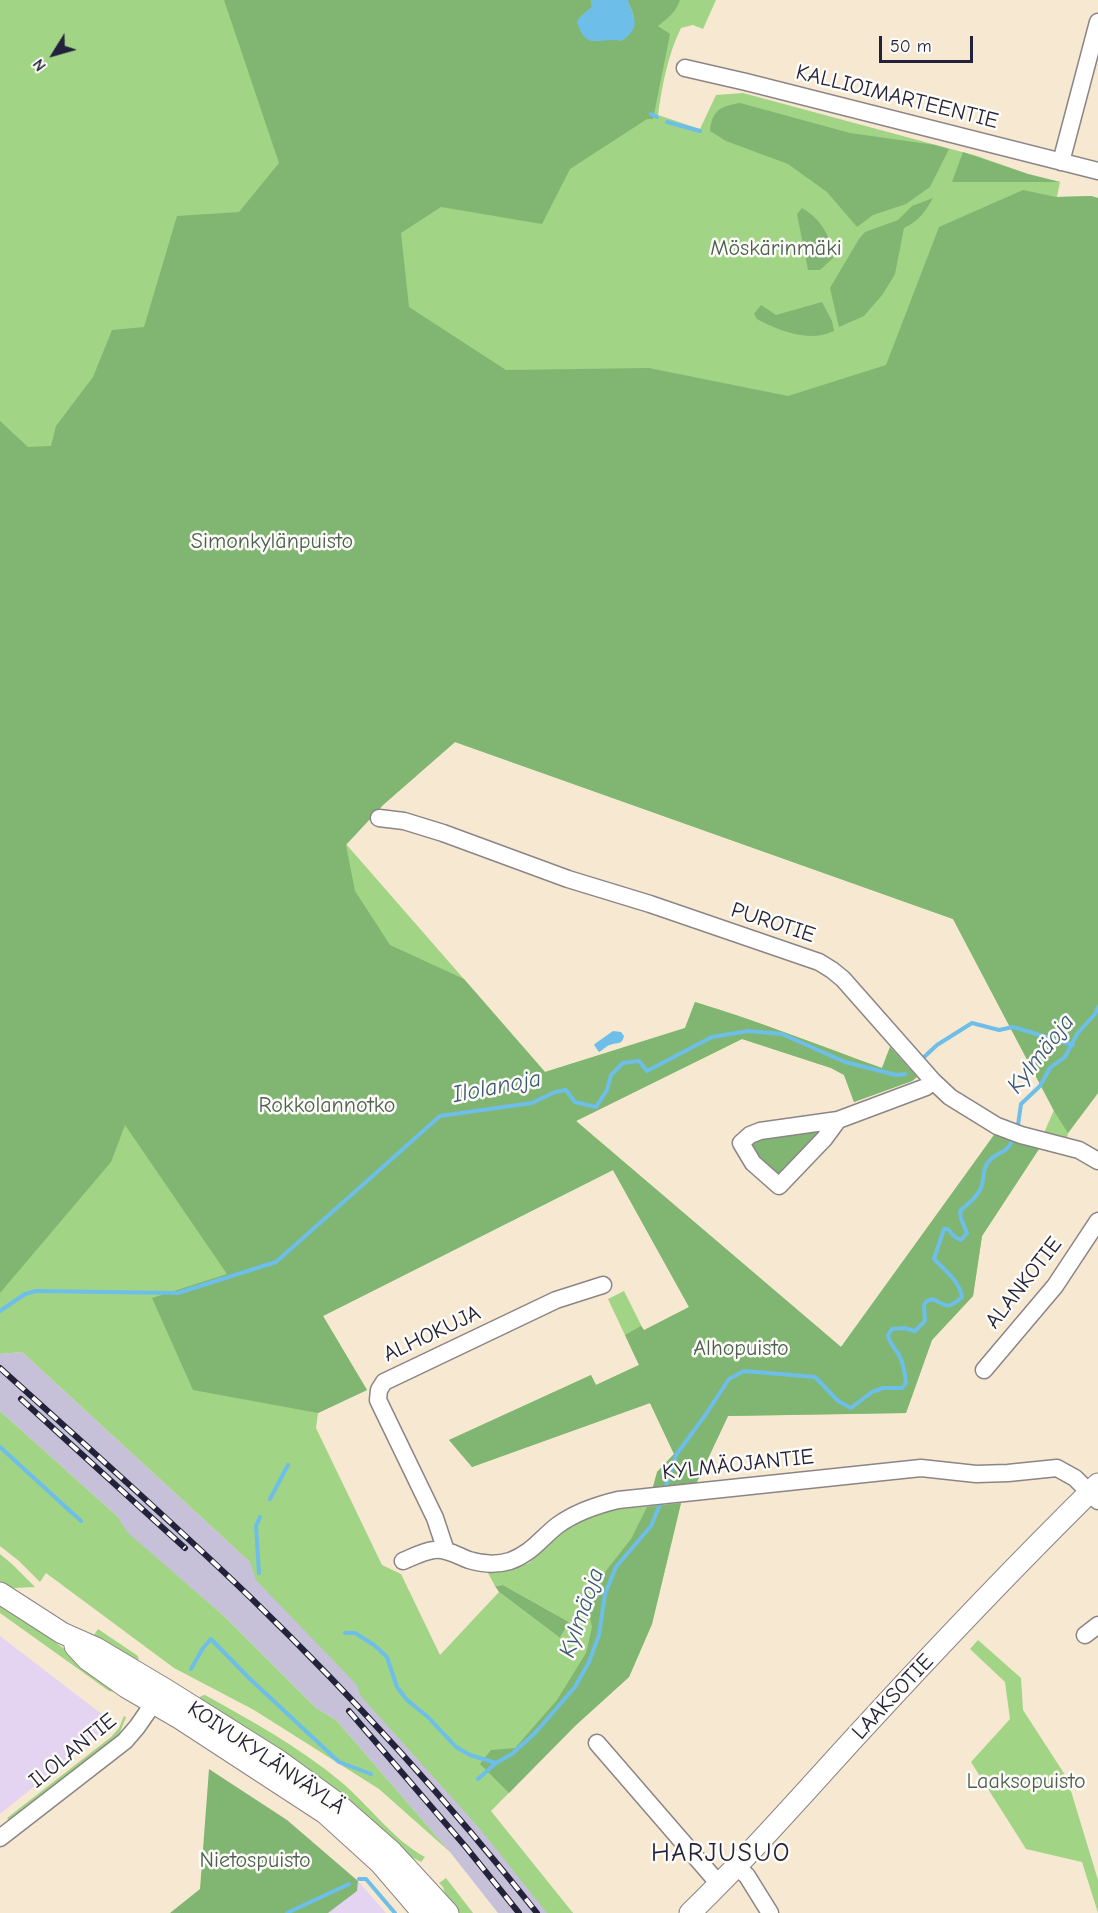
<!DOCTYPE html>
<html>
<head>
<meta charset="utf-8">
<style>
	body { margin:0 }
	#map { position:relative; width:1098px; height:1913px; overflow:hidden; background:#f7e8d2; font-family:"Comic Neue",sans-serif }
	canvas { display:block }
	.north { position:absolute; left:24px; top:24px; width:60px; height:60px; -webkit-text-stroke:4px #fdfcf7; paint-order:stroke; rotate:233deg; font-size:16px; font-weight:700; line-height:24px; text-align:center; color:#22223b }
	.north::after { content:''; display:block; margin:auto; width:21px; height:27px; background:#22223b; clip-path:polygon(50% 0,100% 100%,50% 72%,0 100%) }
	.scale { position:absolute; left:879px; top:36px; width:94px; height:27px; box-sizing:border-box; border:3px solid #22223b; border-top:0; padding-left:8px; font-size:18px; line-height:21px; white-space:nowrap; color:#22223b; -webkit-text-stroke:4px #fdfcf7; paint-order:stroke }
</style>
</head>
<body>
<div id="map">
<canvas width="1098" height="1913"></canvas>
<div class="north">N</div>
<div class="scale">50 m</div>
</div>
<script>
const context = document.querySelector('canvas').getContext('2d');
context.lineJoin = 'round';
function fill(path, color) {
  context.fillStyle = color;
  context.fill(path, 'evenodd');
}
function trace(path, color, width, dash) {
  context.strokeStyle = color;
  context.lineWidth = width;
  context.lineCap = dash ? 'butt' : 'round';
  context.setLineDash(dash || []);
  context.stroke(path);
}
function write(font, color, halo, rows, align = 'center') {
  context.font = font + ' "Comic Neue",sans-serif';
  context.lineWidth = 5;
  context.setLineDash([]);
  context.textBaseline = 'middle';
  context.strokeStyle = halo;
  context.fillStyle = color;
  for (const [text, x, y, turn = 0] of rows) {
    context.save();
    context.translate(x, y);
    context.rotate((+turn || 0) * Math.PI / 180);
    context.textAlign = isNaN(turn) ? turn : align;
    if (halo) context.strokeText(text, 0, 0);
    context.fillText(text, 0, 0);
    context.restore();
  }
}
fill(new Path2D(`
	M0,1636L112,1722L83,1747L0,1814Z
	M358,1881L386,1913H328L357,1891Z`), '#e4d3f1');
fill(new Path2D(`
	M22,1352L250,1562L573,1913H498L450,1852L336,1720L316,1708L225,1617L126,1532L118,1517L0,1411V1354Z`), '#c6c0d9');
fill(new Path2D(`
	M0,0H716L703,29L693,25L681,28C668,54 662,86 658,115L700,129L716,95L743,93L977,156L1028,174L1060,182L1057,197L1091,196L1098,198V1093L1068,1133L1066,1142L1043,1135L1054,1110L953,919L455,742L383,805L346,844L545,1072L685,1028L695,1002C759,1021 820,1046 882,1068L890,1047L917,1077L912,1081L854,1102L844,1075L831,1068L742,1039L576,1121L841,1347L994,1135L1039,1149L982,1236L973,1296L932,1340L906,1413L728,1416L696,1484L657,1472L674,1454L650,1403L472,1467L449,1440L591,1375L596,1385L639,1365L608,1299L624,1291L644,1331L689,1307L613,1170L323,1316L367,1390L318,1413L316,1428L382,1565L401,1574L440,1655L499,1592L560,1638L569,1622L503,1585L495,1586L488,1573L514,1569L529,1563L559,1534L576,1523L602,1511L681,1503L652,1624L629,1677L575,1726L491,1811L573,1913H547L481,1830L360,1695L357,1685L256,1580L250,1562L22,1352L0,1354Z
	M0,1411L118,1517L127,1532L225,1617L316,1708L336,1720L450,1852L379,1789L254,1710L174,1668L46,1573L40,1582L19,1561L0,1546Z
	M0,1554L12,1564L35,1587L14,1588L0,1584Z
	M0,1604L115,1684L117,1692L109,1691L0,1613Z
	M98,1629L138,1656L139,1662L128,1661L94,1635Z
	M978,1640L1021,1678L1023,1710L1067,1778L1098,1880V1913L1082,1862L1026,1849L971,1762L1010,1719L1005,1682L970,1649Z
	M205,1695C252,1721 299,1747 340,1781C369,1805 392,1839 425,1857L421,1862L397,1849L196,1702L201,1696Z
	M124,1716L126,1717L118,1737L10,1823L7,1818L111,1737L119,1728Z
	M446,1878L473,1913H458L448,1904L443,1887L439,1883Z`), '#a1d484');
fill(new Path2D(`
	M224,0H591L592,7L581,16L583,34L592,41L616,39L621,41C636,26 638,21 628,2V0H680C676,12 668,18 658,26L670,34L653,119H647L570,169L542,224L441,207L401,233L409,307L506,370L649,368L788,396L886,365L939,227L1023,190L1056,197L1091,196L1098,198V1093L1068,1133L1054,1111L953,919L455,742L383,805L346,845L355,891L390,945L464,979L545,1072L685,1028L695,1002C759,1021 820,1046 882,1068L890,1047L917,1077L912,1081L854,1102L844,1075L831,1068L742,1039L576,1121L841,1347L994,1135L1039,1149L982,1236L973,1296L932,1340L906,1413L728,1416L696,1484L652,1490L657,1472L674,1454L650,1403L472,1467L449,1440L591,1375L596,1385L639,1365L625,1335L641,1326L644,1330L689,1307L613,1170L323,1316L367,1390L318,1413L193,1390L152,1298L227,1274L125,1125L111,1162L0,1293V421L28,447L51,446L56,426L93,377L112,330L144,327L177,216L239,212L279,163Z
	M740,103L850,133L935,145L949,149L930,187L906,204L873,215L857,227L827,192L788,164L726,141L710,131C712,110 721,106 740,103Z
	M963,152L1028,174L1060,182H952Z
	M933,198C925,212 919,221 904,228L895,274L883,294L864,316L839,327L830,288L859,239L865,232L898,220L912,206Z
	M802,208C820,218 832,237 833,258L820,270H808L797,214Z
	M822,302L832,321L834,331C810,343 779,331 757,319L754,314L761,305L776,315Z
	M817,1129L821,1133L786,1173L775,1174L751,1152L752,1143L759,1137Z
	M681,1503L652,1624L629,1677L575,1726L509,1793L480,1764L491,1750L515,1748L557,1700L586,1653L592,1627L588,1609L594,1586L631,1539L647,1507Z
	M503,1585L569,1622L560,1638L499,1592L495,1586Z
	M209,1769L287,1820L358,1881L357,1891L328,1913H170L200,1889Z`), '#80b672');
fill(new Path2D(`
	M591,0H628C632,17 644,27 621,41C602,36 585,53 577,21L581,16L592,7Z
	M613,1031L621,1032L624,1036C622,1045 618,1042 610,1045C606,1046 603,1050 599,1052L594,1045L596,1043Z`), '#6dbee8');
trace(new Path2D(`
	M651,114L657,117
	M667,122L700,131
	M923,1058L937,1045L972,1023L999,1030L1013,1027L1073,1045
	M1018,1125L1021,1104L1040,1086L1050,1068L1065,1057L1077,1034L1095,1014L1098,1007
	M0,1311L25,1294L36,1291L178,1293L276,1262L440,1116L532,1103L555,1092L566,1090L575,1102L596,1107L607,1090L611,1075L623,1063L639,1061L647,1071L712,1037L748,1031L782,1034L845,1062L896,1075L905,1074
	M0,1447L81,1521
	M665,1489L676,1455L706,1414L729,1379L744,1371L815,1377L838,1401L851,1408L872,1392L883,1388H902L906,1383C905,1374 904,1365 900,1357C896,1349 890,1345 888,1335L892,1329L904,1328L915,1331L925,1321L924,1305L927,1301L933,1299C947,1307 949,1309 962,1297C960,1282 945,1270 934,1259L944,1229H948L955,1237L961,1240L967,1233L961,1219L960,1211C967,1205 976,1198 980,1190C986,1179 980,1169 991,1159C999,1151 1006,1154 1012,1141
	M270,1499L288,1465
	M259,1573L256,1526L260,1517
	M345,1633H355L374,1645L387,1657L397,1687L407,1700L428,1717L456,1747L470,1755L496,1763
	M191,1669L203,1648L211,1639L248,1677L339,1762L371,1774
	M478,1779L496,1763L512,1754L535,1733L575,1687L589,1662L599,1635L605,1594L616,1567L651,1526L661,1502
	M359,1879H366L395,1913
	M287,1913L349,1884`), '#6dbee8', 4);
const minor = new Path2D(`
	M685,68L746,82L1098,171
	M1061,162L1098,22
	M379,818L404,821L443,833L568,879L650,904L819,962L832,970L843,979L933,1081L950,1097L997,1126L1021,1135L1079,1150L1098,1161
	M838,1120L824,1139L779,1186L753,1163L741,1143L750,1135L760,1131L838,1120L926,1087L933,1081
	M984,1370L1055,1286L1098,1221
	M446,1551L435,1518L378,1400L379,1390L384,1382L556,1300L603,1285
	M403,1561C413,1557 424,1551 434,1550C446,1548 458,1556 469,1560C482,1564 497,1565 510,1561C531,1554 542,1537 558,1525C576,1512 597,1505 618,1500L921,1468L976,1474L1008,1473L1057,1468L1075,1478L1098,1501
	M1085,1635L1098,1625
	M597,1743L719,1884
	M0,1838L125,1741L137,1727L160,1694
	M736,1866L747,1876L770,1913`);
const major = new Path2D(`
	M0,1593L62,1633L96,1648L163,1688L279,1761L334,1801L392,1852L448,1913
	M75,1646L88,1660L126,1687L181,1719L325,1813L380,1863L423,1913
	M690,1913C749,1856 803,1794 858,1734C936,1649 1016,1565 1098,1484`);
trace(minor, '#8c8586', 19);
trace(major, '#8c8586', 23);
trace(minor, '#fff', 16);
trace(major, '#fff', 21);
const rail = new Path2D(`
	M0,1368C84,1444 169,1519 251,1598C352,1696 449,1802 537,1913
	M21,1399L185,1548
	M349,1711L465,1846L519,1913`);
trace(rail, '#22223b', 6);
trace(rail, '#fdfcf7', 4, [11]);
write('22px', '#22223b', '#fdfcf7', [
	["KALLIOIMARTEENTIE",897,97,14],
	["PUROTIE",773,923,18],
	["ALANKOTIE",1024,1283,-52],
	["ALHOKUJA",432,1334,-25],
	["KYLMÄOJANTIE",738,1465,-6],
	["LAAKSOTIE",893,1697,-47],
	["ILOLANTIE",73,1751,-39],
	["KOIVUKYLÄNVÄYLÄ",266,1758,34]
]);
write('22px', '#4e6055', '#fdfcf7', [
	["Möskärinmäki",776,249],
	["Simonkylänpuisto",272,542],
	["Rokkolannotko",327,1106],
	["Alhopuisto",741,1349],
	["Laaksopuisto",1026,1782],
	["Nietospuisto",255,1861]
]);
write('italic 24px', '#3c5978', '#fdfcf7', [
	["Kylmäoja",1041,1054,-52],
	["Ilolanoja",497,1087,-11],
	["Kylmäoja",582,1613,-71]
]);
context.letterSpacing = '1.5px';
write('26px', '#22223b', '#fdfcf7', [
	["HARJUSUO",721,1854]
]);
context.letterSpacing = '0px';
</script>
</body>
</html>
